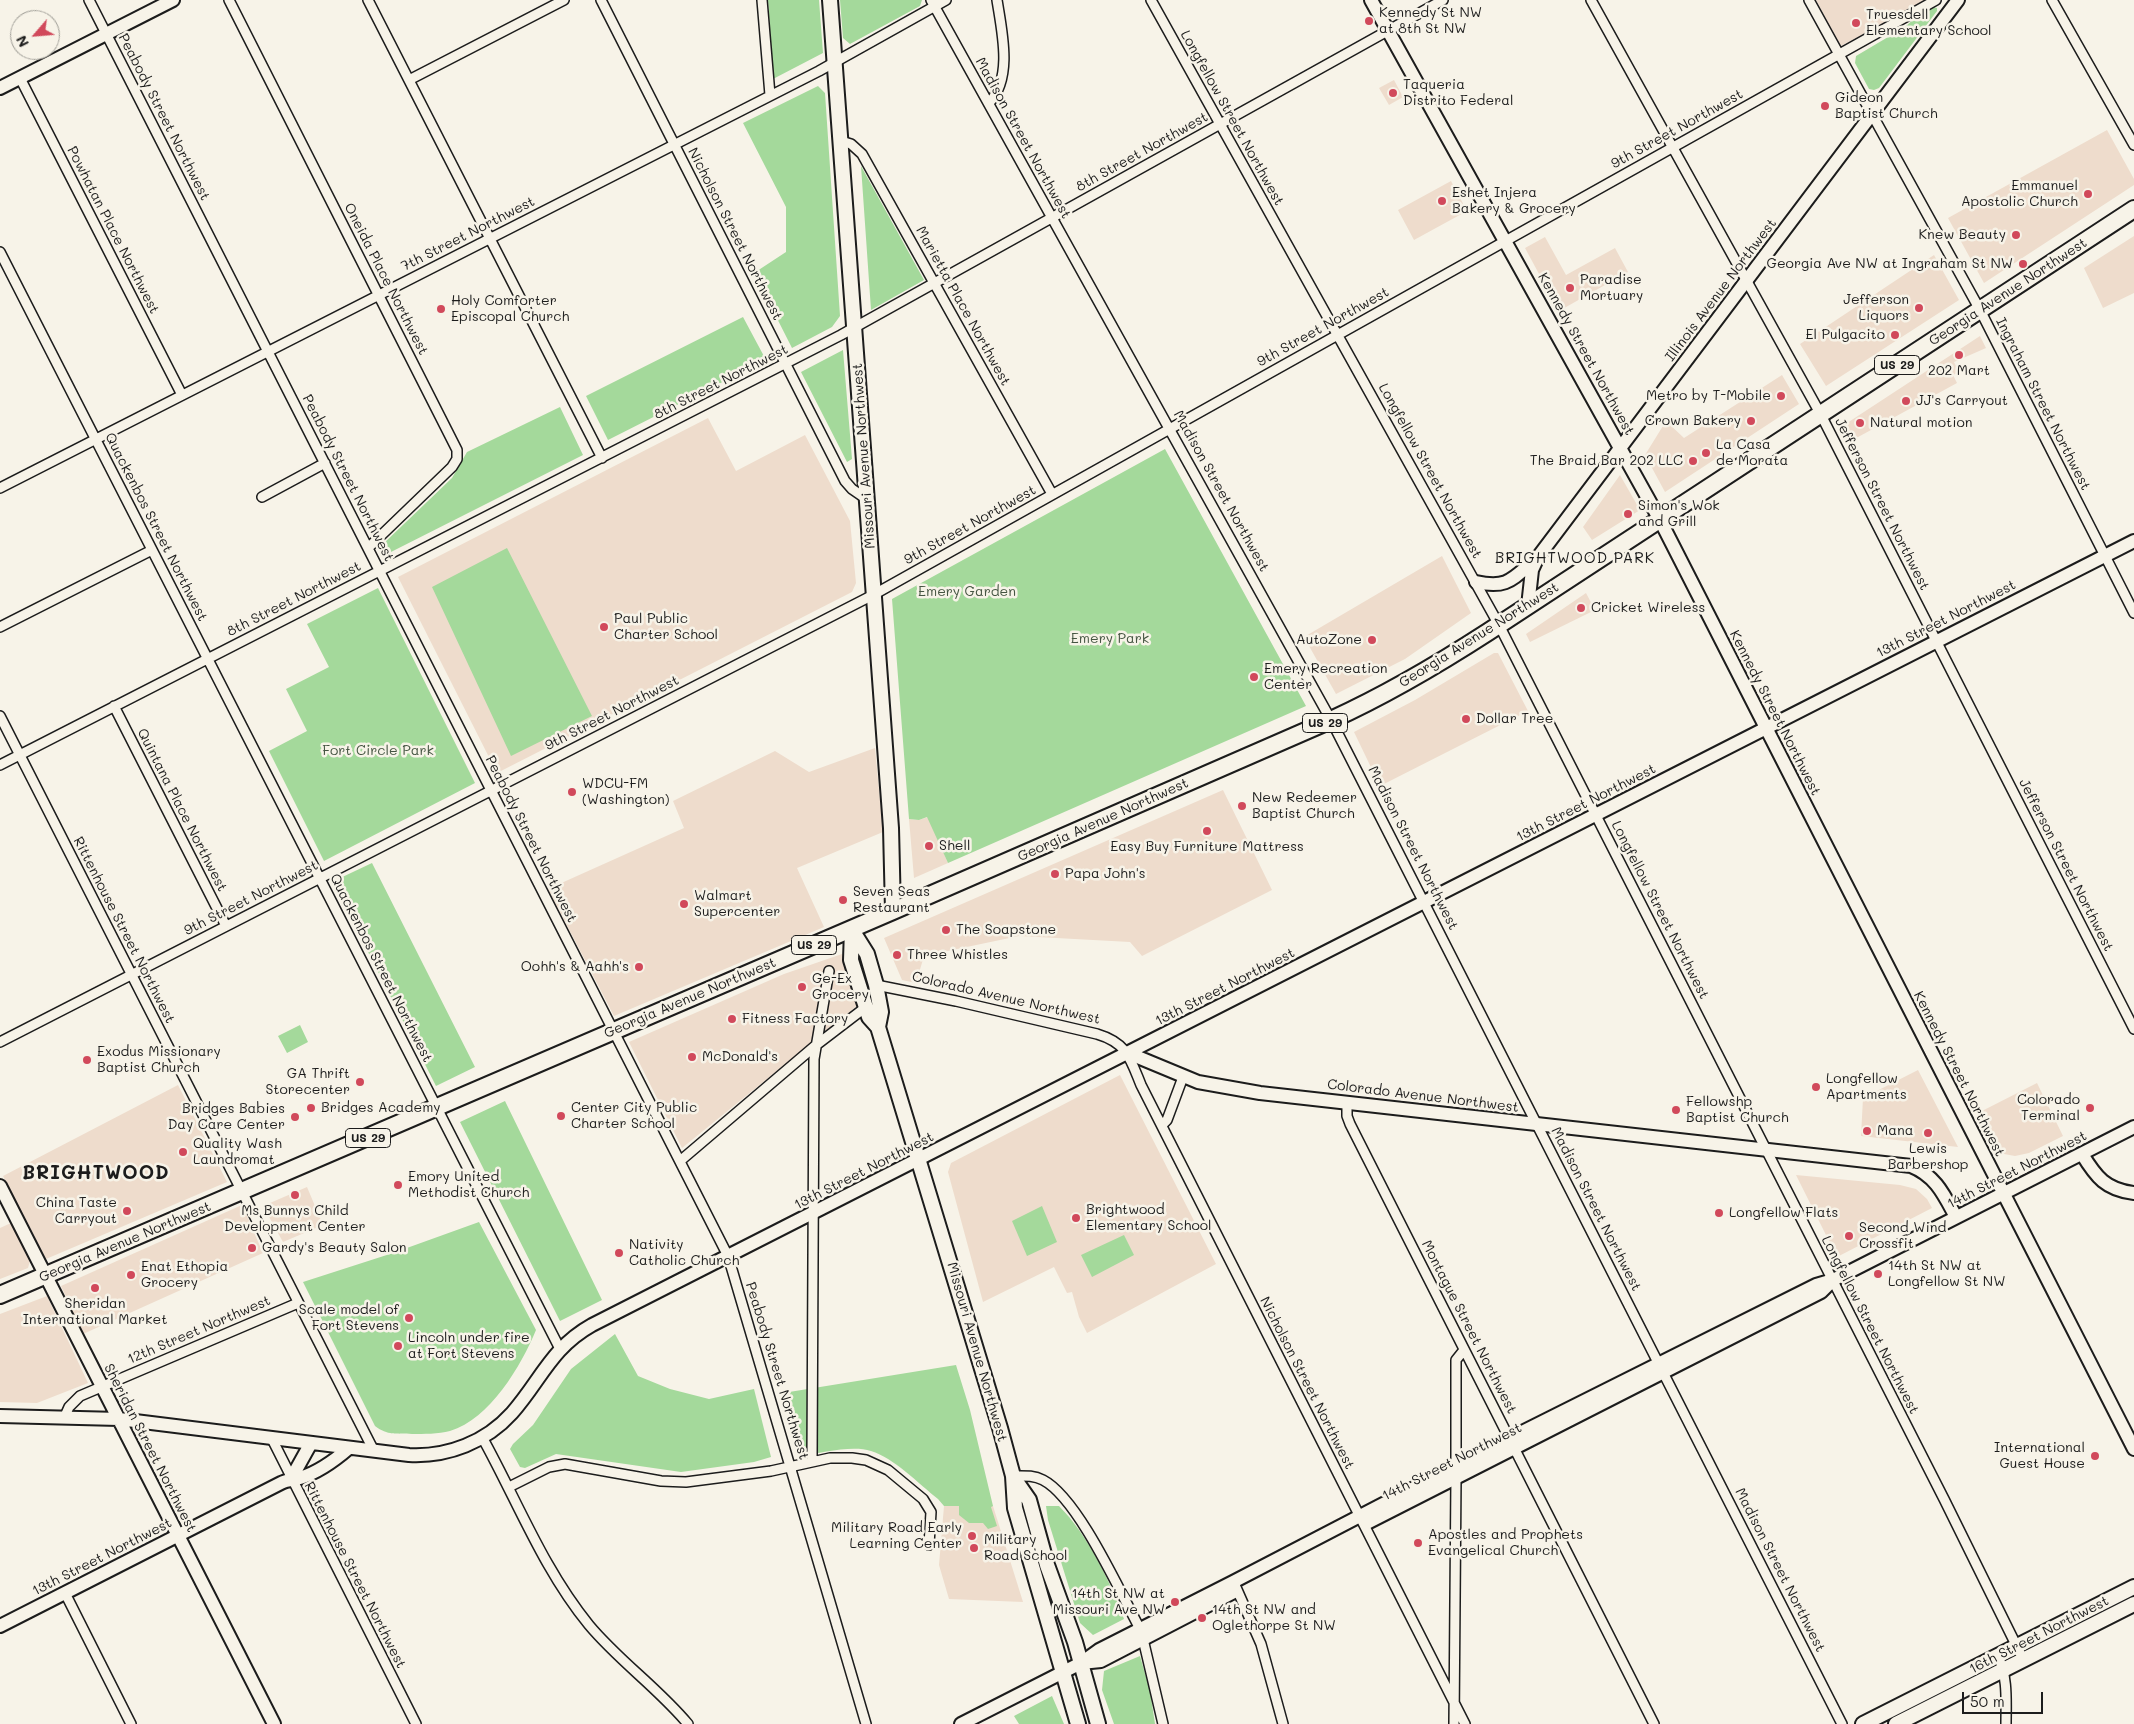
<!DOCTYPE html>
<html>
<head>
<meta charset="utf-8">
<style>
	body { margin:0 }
	#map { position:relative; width:2134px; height:1724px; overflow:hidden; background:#f7f3e8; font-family:Mali,sans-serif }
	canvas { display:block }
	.north { position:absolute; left:10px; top:10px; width:50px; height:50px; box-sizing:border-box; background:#f7f3e8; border:1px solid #9f9d96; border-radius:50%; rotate:243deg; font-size:14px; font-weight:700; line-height:20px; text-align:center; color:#1c1c1c }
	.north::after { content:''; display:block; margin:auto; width:18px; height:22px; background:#d1495b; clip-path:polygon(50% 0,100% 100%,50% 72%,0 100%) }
	.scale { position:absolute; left:1962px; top:1692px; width:81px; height:22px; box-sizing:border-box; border:2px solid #1c1c1c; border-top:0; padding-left:6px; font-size:15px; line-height:18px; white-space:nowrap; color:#1c1c1c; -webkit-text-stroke:4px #f7f3e8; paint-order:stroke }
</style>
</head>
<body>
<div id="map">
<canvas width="2134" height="1724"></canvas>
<div class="north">N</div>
<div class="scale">50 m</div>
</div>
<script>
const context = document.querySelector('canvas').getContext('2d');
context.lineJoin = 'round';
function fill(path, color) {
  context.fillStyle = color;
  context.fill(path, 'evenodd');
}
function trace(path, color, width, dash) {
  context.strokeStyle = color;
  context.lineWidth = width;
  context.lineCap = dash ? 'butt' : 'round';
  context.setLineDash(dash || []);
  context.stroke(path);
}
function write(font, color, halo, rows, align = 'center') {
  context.font = font + ' Mali,sans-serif';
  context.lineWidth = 5;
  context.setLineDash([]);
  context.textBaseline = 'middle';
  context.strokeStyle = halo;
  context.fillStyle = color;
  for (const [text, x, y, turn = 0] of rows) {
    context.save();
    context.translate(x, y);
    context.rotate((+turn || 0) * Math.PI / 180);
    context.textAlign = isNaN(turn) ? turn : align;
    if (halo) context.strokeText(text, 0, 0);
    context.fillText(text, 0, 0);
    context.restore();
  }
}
fill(new Path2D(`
	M1816,0H1926L1841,46Z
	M1394,80L1403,97L1389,105L1379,88Z
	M2107,130L2134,179V185L1984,283L1948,218Z
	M1451,181L1467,211L1414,240L1398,210Z
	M2134,236V293L2103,308L2084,268Z
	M1545,237L1566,275L1615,248L1628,272L1559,311L1525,248Z
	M1934,255L1959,300L1826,386L1800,344Z
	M1980,336L1986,348L1954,362L1959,372L1953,375L1957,383L1849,442L1841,427Z
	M1782,375L1799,404L1665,492L1645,455L1666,421L1684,438Z
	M708,418L736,471L805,435L850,521L856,583L852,592L497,773L398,577Z
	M1620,475L1640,510L1592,540L1583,527Z
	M1442,556L1471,613L1405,659L1336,694L1304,637Z
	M1586,593L1595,610L1530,642L1526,634Z
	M1494,653H1498L1528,711L1380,786L1354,732L1415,700Z
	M875,748L883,832L797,868L824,927L614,1016L548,889L684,828L673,801L775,751L809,772Z
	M1223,790L1272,890L1142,956L1130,942L1019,936L924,956L916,983L902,980L884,938Z
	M928,817L948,863L914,878L909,819L919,820Z
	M842,954L858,1005L682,1148L629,1042L784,974Z
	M1918,1070L1958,1147L1861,1136L1863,1098Z
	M1120,1075L1216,1264L1087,1333L1079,1317L1072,1292L1067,1293L1054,1267L983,1302L948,1172L951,1163Z
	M2037,1083L2063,1136L2029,1153L2015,1156L2004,1154L1996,1147L1980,1112Z
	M178,1085L227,1182L46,1259L3,1176Z
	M1796,1175L1900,1185L1916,1189L1927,1199L1932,1208L1837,1257Z
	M307,1187L323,1225L283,1242L263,1206Z
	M242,1205L263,1253L83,1334L61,1286Z
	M11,1223L30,1261L28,1268L0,1279V1228Z
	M47,1296L88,1383L37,1403L0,1402V1314Z
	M944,1506H993L1023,1602L949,1599L939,1565Z`), '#eedccc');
fill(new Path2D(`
	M768,0H819L823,53L773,79Z
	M840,0H922L920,6L850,44L843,38Z
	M1933,7L1937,8V11L1879,88L1874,90L1869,89L1855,63L1856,56L1905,27L1917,16Z
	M818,86L825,93L840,316L832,327L792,348L754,273L786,252V207L743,123Z
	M861,166L924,280L871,310Z
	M743,317L766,360L608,440L586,396Z
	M843,350L852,459L847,462L801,372Z
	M560,407L583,455L387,554L382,545L452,478L467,452Z
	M1165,449L1306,706L948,863L927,817L919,820L909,819L892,599Z
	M507,548L592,716L511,756L432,587Z
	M378,588L475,783L324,861L269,751L307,731L286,689L329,667L307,624Z
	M372,863L475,1067L436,1086L334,885L336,880Z
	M300,1025L308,1042L287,1053L278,1036Z
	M505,1101L602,1300L560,1321L460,1122Z
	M1042,1206L1057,1242L1027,1256L1012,1221Z
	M479,1222L536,1330C521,1366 490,1419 450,1431C438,1434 424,1434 412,1434C396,1433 388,1436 375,1426L303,1282L393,1253Z
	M1124,1235L1134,1255L1092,1277L1081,1255Z
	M615,1334L638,1376L670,1389L709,1399L754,1389L771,1457L754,1462L681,1472L556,1454L525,1468L520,1467L510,1449L513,1444L533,1425L571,1369Z
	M956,1365L970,1410L993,1506L991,1507L997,1526L988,1529L983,1523H969L959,1515V1506H944L938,1499C919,1484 894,1458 871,1451C852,1445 821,1453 801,1456L783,1393Z
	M1046,1506H1059C1088,1535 1110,1581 1124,1619L1093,1635L1080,1623L1048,1520Z
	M1140,1656L1150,1691L1155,1724H1114L1102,1690L1104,1671Z
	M1052,1696L1064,1724H1019L1014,1716Z`), '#a4d99b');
const street = new Path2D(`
	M89,0L728,1256L866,1724
	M229,0L457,450V459L452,467L368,548
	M368,0L602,458
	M601,0L845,481L852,489L868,500
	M762,0L770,95
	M931,0L1331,720L1842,1724
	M1151,0L1499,625L1944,1499L2023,1659
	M1591,0L1821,415L2134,1029
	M1809,0L1980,310L2134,613
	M2052,0L2134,145
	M20,78L182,395
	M409,80L564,0
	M989,103C1013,78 1002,32 997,0
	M841,141L851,144L862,154L1052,494
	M0,252L560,1349
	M0,488L819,71L946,0
	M262,497L325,463
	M0,627L152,550
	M114,706L226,926
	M0,716L374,1451
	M0,765L841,335L1443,0
	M876,985L956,1001L1097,1034C1127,1043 1130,1058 1141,1085L1465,1724
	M0,1042L873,595L1936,0
	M1347,1102V1116L1350,1124L1654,1724
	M1162,1125L1167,1120L1183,1077
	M680,1161L815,1046L866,1007
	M65,1416L69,1407L80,1396L298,1303
	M271,1437L416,1724
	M482,1437C517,1500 543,1569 589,1625C619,1661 658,1688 688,1724
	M812,1461L814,1059L829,971
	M1456,1466V1360L1464,1350
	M1013,1476C1024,1476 1033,1475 1043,1480C1078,1498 1120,1592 1140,1629
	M509,1487L549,1467L565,1464L661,1481L686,1482L771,1471L830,1458H852L866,1460L888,1470L923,1499L931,1512L929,1545
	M1235,1585L1261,1644L1283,1724
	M65,1593L131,1724
	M1143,1639L1163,1724
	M1998,1656C2008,1678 2006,1700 2006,1724
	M1454,1724L1456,1477`);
const secondary = new Path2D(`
	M1371,0L1660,520L2134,1449
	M0,88L173,0
	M1476,582C1508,589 1512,579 1536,559
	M1528,606L1532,570L1538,557L1958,0
	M1128,1053L1198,1082L1260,1093L1911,1166C1936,1176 1944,1195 1956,1217
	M2082,1154C2096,1177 2106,1190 2134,1193
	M0,1186L274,1724
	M0,1416L119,1419L409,1455C448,1457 486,1442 512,1413C541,1380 551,1348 592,1325L2134,541
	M291,1479L311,1443
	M1367,1523L1821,1292L1832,1281
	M0,1626L281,1483C287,1480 293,1480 300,1478C319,1472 334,1461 349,1448
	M1081,1663L1101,1661L1234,1592
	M961,1724L1081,1663L1099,1650L1233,1582L1510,1438L1816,1285L1833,1280L2134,1127`);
const primary = new Path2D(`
	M830,0L891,828L893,911
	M852,929L851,960L869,1017L878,1027L1000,1428L1013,1476L1015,1508L1078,1724
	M852,930L867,954L876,985L881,1012L878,1027
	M1013,1477L1029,1500L1047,1565L1075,1642L1098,1724
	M1863,1724L2134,1587
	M1896,1724L2134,1604`);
const highway = new Path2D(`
	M0,1295L893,911L1331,720C1386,695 1437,665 1488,632L2134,209`);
trace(street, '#1c1c1c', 12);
trace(secondary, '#1c1c1c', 16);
trace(primary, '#1c1c1c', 18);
trace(highway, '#1c1c1c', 20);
trace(street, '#f7f3e8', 9);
trace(secondary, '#f7f3e8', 12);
trace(primary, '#f7f3e8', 14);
trace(highway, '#f7f3e8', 16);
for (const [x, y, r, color] of [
	[1369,21,5,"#d1495b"],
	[1856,23,5,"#d1495b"],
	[1393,93,5,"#d1495b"],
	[1825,106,5,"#d1495b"],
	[2088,194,5,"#d1495b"],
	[1442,201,5,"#d1495b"],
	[2016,235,5,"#d1495b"],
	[2023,264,5,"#d1495b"],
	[1570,288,5,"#d1495b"],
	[1919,308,5,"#d1495b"],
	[441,309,5,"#d1495b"],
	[1895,335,5,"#d1495b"],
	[1959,355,5,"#d1495b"],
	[1781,396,5,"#d1495b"],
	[1906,401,5,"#d1495b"],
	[1751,421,5,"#d1495b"],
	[1860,423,5,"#d1495b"],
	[1706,453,5,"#d1495b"],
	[1693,461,5,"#d1495b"],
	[1628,514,5,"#d1495b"],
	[1581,608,5,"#d1495b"],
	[604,627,5,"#d1495b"],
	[1372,640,5,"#d1495b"],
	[1254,677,5,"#d1495b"],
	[1466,719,5,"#d1495b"],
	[572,792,5,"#d1495b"],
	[1242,806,5,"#d1495b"],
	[1207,831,5,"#d1495b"],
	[929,846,5,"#d1495b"],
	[1055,874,5,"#d1495b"],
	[843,900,5,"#d1495b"],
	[684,904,5,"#d1495b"],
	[946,930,5,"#d1495b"],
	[897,955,5,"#d1495b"],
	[639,967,5,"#d1495b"],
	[802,987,5,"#d1495b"],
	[732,1019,5,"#d1495b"],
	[692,1057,5,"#d1495b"],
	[87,1060,5,"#d1495b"],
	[360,1082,5,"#d1495b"],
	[1816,1087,5,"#d1495b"],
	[311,1108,5,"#d1495b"],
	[2090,1108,5,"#d1495b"],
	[1676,1110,5,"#d1495b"],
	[561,1116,5,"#d1495b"],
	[295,1117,5,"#d1495b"],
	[1867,1131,5,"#d1495b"],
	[1928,1133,5,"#d1495b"],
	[183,1152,5,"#d1495b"],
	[398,1185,5,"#d1495b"],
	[295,1195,5,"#d1495b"],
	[127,1211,5,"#d1495b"],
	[1719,1213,5,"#d1495b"],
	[1076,1218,5,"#d1495b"],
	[1849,1236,5,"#d1495b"],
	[252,1248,5,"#d1495b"],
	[619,1253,5,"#d1495b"],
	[1878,1274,5,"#d1495b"],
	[131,1275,5,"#d1495b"],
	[95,1288,5,"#d1495b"],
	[409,1318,5,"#d1495b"],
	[398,1346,5,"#d1495b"],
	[2095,1456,5,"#d1495b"],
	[972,1536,5,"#d1495b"],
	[1418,1543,5,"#d1495b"],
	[974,1548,5,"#d1495b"],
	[1175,1602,5,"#d1495b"],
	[1202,1618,5,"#d1495b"]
]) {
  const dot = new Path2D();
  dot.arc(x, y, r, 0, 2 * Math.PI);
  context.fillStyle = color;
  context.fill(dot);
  trace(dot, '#f7f3e8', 2);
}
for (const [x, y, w] of [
	[1897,365,45],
	[1325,723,45],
	[814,945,45],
	[368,1138,45]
]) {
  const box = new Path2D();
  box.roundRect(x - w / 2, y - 9.5, w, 19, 4);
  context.fillStyle = '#f7f3e8';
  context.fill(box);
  trace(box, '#1c1c1c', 1);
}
write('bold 12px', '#1c1c1c', null, [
	["US 29",1897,365],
	["US 29",1325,723],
	["US 29",814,945],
	["US 29",368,1138]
]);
write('14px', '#1c1c1c', '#f7f3e8', [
	["Kennedy St NW",1379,13],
	["at 8th St NW",1379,29],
	["Truesdell",1866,15],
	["Elementary School",1866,31],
	["Taqueria",1403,85],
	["Distrito Federal",1403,101],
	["Gideon",1835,98],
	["Baptist Church",1835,114],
	["Emmanuel",2078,186,"right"],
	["Apostolic Church",2078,202,"right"],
	["Eshet Injera",1452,193],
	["Bakery & Grocery",1452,209],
	["Knew Beauty",2006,235,"right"],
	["Georgia Ave NW at Ingraham St NW",2013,264,"right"],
	["Paradise",1580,280],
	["Mortuary",1580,296],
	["Jefferson",1909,300,"right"],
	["Liquors",1909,316,"right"],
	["Holy Comforter",451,301],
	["Episcopal Church",451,317],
	["El Pulgacito",1885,335,"right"],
	["202 Mart",1959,371,"center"],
	["Metro by T-Mobile",1771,396,"right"],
	["JJ's Carryout",1916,401],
	["Crown Bakery",1741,421,"right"],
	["Natural motion",1870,423],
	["La Casa",1716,445],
	["de Morata",1716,461],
	["The Braid Bar 202 LLC",1683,461,"right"],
	["Simon's Wok",1638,506],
	["and Grill",1638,522],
	["Cricket Wireless",1591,608],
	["Paul Public",614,619],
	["Charter School",614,635],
	["AutoZone",1362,640,"right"],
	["Emery Recreation",1264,669],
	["Center",1264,685],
	["Dollar Tree",1476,719],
	["WDCU-FM",582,784],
	["(Washington)",582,800],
	["New Redeemer",1252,798],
	["Baptist Church",1252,814],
	["Shell",939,846],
	["Easy Buy Furniture Mattress",1207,847,"center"],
	["Papa John's",1065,874],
	["Seven Seas",853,892],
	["Restaurant",853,908],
	["Walmart",694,896],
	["Supercenter",694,912],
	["The Soapstone",956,930],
	["Three Whistles",907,955],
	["Oohh's & Aahh's",629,967,"right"],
	["Ge-Ex",812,979],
	["Grocery",812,995],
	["Fitness Factory",742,1019],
	["Exodus Missionary",97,1052],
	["Baptist Church",97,1068],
	["McDonald's",702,1057],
	["GA Thrift",350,1074,"right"],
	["Storecenter",350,1090,"right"],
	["Longfellow",1826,1079],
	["Apartments",1826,1095],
	["Colorado",2080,1100,"right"],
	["Terminal",2080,1116,"right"],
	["Fellowshp",1686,1102],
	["Baptist Church",1686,1118],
	["Bridges Academy",321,1108],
	["Center City Public",571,1108],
	["Charter School",571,1124],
	["Bridges Babies",285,1109,"right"],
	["Day Care Center",285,1125,"right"],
	["Mana",1877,1131],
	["Quality Wash",193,1144],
	["Laundromat",193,1160],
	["Lewis",1928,1149,"center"],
	["Barbershop",1928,1165,"center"],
	["Emory United",408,1177],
	["Methodist Church",408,1193],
	["China Taste",117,1203,"right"],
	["Carryout",117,1219,"right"],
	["Brightwood",1086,1210],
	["Elementary School",1086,1226],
	["Ms Bunnys Child",295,1211,"center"],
	["Development Center",295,1227,"center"],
	["Longfellow Flats",1729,1213],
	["Second Wind",1859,1228],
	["Crossfit",1859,1244],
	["Nativity",629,1245],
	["Catholic Church",629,1261],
	["Gardy's Beauty Salon",262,1248],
	["14th St NW at",1888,1266],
	["Longfellow St NW",1888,1282],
	["Enat Ethopia",141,1267],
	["Grocery",141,1283],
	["Sheridan",95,1304,"center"],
	["International Market",95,1320,"center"],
	["Scale model of",399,1310,"right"],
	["Fort Stevens",399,1326,"right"],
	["Lincoln under fire",408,1338],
	["at Fort Stevens",408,1354],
	["International",2085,1448,"right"],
	["Guest House",2085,1464,"right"],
	["Military Road Early",962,1528,"right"],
	["Learning Center",962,1544,"right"],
	["Apostles and Prophets",1428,1535],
	["Evangelical Church",1428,1551],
	["Military",984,1540],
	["Road School",984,1556],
	["14th St NW at",1165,1594,"right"],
	["Missouri Ave NW",1165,1610,"right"],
	["14th St NW and",1212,1610],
	["Oglethorpe St NW",1212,1626]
], 'left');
write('14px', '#1c1c1c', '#f7f3e8', [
	["Peabody Street Northwest",164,117,63],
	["Longfellow Street Northwest",1232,118,61],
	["9th Street Northwest",1677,129,-29],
	["Madison Street Northwest",1023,138,61],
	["8th Street Northwest",1142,152,-29],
	["Powhatan Place Northwest",113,230,63],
	["7th Street Northwest",468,234,-27],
	["Nicholson Street Northwest",735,234,63],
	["Oneida Place Northwest",386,279,63],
	["Illinois Avenue Northwest",1721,290,-53],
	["Georgia Avenue Northwest",2008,292,-33],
	["Marietta Place Northwest",963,306,61],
	["9th Street Northwest",1323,327,-29],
	["Kennedy Street Northwest",1586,354,61],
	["8th Street Northwest",721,382,-27],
	["Ingraham Street Northwest",2043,404,63],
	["Missouri Avenue Northwest",864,456,-94],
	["Longfellow Street Northwest",1430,471,61],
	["Peabody Street Northwest",348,478,63],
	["Madison Street Northwest",1221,491,61],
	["Jefferson Street Northwest",1882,504,63],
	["9th Street Northwest",970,525,-29],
	["Quackenbos Street Northwest",156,527,63],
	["8th Street Northwest",294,599,-27],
	["13th Street Northwest",1946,619,-27],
	["Georgia Avenue Northwest",1479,635,-32],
	["9th Street Northwest",612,713,-27],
	["Kennedy Street Northwest",1775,713,63],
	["13th Street Northwest",1586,803,-27],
	["Quintana Place Northwest",182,810,63],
	["Georgia Avenue Northwest",1103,820,-24],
	["Peabody Street Northwest",531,839,63],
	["Madison Street Northwest",1413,848,63],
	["Jefferson Street Northwest",2066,865,63],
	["9th Street Northwest",251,898,-27],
	["Longfellow Street Northwest",1660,910,63],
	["Rittenhouse Street Northwest",124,930,63],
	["Quackenbos Street Northwest",381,968,63],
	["13th Street Northwest",1225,987,-27],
	["Georgia Avenue Northwest",690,998,-23],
	["Colorado Avenue Northwest",1006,998,13],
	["Kennedy Street Northwest",1959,1074,63],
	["Colorado Avenue Northwest",1423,1096,7],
	["14th Street Northwest",2017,1170,-27],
	["13th Street Northwest",864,1171,-27],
	["Madison Street Northwest",1596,1209,63],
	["Georgia Avenue Northwest",125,1242,-23],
	["Longfellow Street Northwest",1870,1325,63],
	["Montague Street Northwest",1469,1327,63],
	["12th Street Northwest",199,1330,-23],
	["Missouri Avenue Northwest",977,1352,74],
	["Peabody Street Northwest",777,1371,73],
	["Nicholson Street Northwest",1307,1383,63],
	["Sheridan Street Northwest",150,1448,63],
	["14th Street Northwest",1452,1462,-27],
	["13th Street Northwest",102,1557,-27],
	["Madison Street Northwest",1780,1570,63],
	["Rittenhouse Street Northwest",355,1575,63],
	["16th Street Northwest",2039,1635,-27]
]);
write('14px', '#455542', '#f7f3e8', [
	["Emery Garden",967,592],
	["Emery Park",1110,639],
	["Fort Circle Park",378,751]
]);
context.letterSpacing = '1px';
write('15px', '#1c1c1c', '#f7f3e8', [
	["BRIGHTWOOD PARK",1575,558]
]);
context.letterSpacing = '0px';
context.letterSpacing = '1px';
write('bold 19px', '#1c1c1c', '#f7f3e8', [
	["BRIGHTWOOD",96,1173]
]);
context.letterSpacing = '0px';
</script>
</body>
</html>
